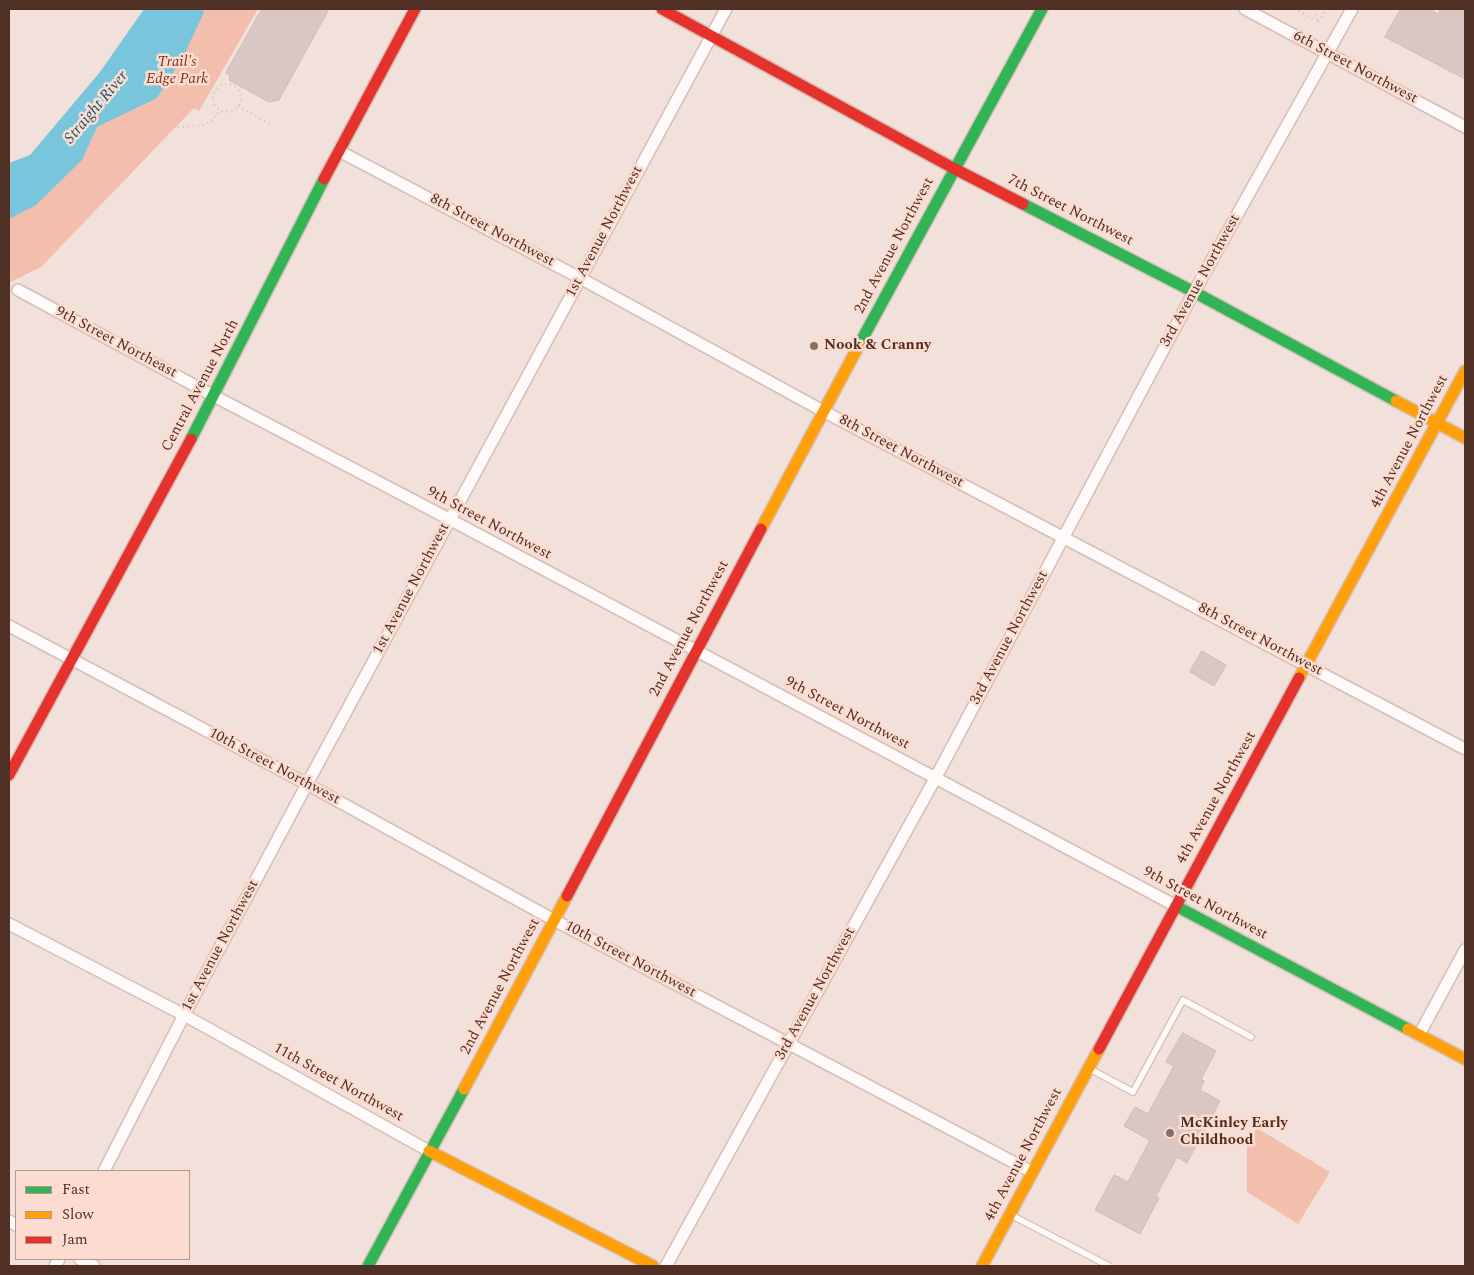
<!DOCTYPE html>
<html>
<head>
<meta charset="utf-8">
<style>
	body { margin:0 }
	#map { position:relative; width:1474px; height:1275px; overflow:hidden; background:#f2e1da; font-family:Spectral,serif }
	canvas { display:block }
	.frame { position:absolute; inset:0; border:10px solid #503025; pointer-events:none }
	.legend { position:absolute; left:15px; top:1170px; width:175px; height:90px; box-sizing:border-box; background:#fcdcd0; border:1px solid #b7978c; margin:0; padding:6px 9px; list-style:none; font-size:15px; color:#503025 }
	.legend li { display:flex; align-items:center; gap:10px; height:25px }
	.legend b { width:25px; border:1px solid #b7978c }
</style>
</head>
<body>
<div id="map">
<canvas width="1474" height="1275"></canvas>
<div class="frame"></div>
<ul class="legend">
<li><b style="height:6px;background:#30b455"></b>Fast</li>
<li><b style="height:6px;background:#ff9f0a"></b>Slow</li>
<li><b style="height:6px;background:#e5322d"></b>Jam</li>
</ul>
</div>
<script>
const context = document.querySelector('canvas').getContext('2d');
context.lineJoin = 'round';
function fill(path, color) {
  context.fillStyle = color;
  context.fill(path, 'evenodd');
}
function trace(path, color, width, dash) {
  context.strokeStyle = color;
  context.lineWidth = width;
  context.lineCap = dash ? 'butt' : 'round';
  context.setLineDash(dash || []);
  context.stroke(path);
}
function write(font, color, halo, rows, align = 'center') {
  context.font = font + ' Spectral,serif';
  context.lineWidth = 5;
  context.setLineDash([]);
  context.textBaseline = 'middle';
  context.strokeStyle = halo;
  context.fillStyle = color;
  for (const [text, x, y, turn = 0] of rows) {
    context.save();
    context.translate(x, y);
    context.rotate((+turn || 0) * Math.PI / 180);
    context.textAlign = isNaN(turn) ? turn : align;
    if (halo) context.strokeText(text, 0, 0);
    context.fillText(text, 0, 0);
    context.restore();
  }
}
fill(new Path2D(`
	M163,9H258L199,111L194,108L41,267L9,283V191Z
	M1257,1128L1330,1172L1298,1224L1247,1192V1145Z`), '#f3bfac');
fill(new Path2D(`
	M144,9H202L204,12L183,57L157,98L97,127L82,160L36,205L9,219V163L30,155L100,72Z`), '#79c6dc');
const building = new Path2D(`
	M262,9H329L279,100L269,102L229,80L230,76L226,73Z
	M1401,9H1429L1438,14L1441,9H1465V79L1385,37Z
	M1202,651L1226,665L1214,686L1190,672Z
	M1183,1033L1216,1051L1201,1079L1204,1081L1200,1090L1220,1101L1187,1163L1177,1157L1156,1196L1159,1198L1140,1234L1095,1210L1114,1175L1128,1182L1150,1140L1124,1126L1135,1107L1148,1114L1174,1066L1166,1062Z`);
fill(building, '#dac7c3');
trace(building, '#d0b9b6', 1);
const lane = new Path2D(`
	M1090,1069L1133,1092L1183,1000L1251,1037
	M1011,1215L1109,1266`);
const street = new Path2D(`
	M1245,9L1465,127
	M339,151L580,278L823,411L1465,749
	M18,290L214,396L449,519L1176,906
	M9,626L307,784L554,920L1032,1172
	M9,924L184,1015L429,1151
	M1419,1035L1465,950
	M104,1171L184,1015L307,784L726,9
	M9,1221L16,1225
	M80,1259L94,1266
	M55,1266L59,1259
	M666,1266L936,777L1194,292L1352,9`);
const fast = new Path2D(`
	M1023,204L1194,292L1396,401
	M859,345L1042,9
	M191,439L324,179
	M1176,906L1408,1029
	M368,1266L464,1089`);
const slow = new Path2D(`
	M1396,401L1465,438
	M761,529L859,345
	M1299,678L1465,371
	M1408,1029L1465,1059
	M464,1089L567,896
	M429,1151L653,1266
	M982,1266L1099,1049`);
const jam = new Path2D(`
	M662,9L953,168L1023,204
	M324,179L415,9
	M9,775L191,439
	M567,896L761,529
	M1099,1049L1299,678`);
trace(lane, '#d5bfb6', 8);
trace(street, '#d5bfb6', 14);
trace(fast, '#d5bfb6', 14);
trace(slow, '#d5bfb6', 14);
trace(jam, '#d5bfb6', 14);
trace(new Path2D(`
	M1294,9L1319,22
	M1315,9L1318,21
	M1319,22L1326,9
	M213 98a14 14 0 1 1 28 0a14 14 0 1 1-28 0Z
	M238,106L270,124
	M129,136L145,130L205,125L213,120L220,110
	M9,245C49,211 90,176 126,137C165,97 200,53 234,9`), '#cec4c0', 2.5, [1, 4]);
trace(lane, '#fdfaf9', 5.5);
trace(street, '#fdfaf9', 11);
trace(fast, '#30b455', 11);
trace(slow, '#ff9f0a', 11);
trace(jam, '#e5322d', 11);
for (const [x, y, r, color] of [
	[814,346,5,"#896e64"],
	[1170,1133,5,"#896e64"]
]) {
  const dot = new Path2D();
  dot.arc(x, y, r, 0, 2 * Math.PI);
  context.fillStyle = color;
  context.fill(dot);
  trace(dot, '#fcdcd0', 2);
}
write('italic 15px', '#79341a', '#fcdcd0', [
	["Trail's",177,63],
	["Edge Park",177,80]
]);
write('15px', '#503025', '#fcdcd0', [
	["6th Street Northwest",1355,68,28],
	["7th Street Northwest",1070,211,27],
	["8th Street Northwest",492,231,28],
	["1st Avenue Northwest",605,232,-62],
	["2nd Avenue Northwest",895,246,-62],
	["3rd Avenue Northwest",1201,281,-61],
	["9th Street Northeast",116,343,28],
	["Central Avenue North",201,386,-62],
	["4th Avenue Northwest",1410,442,-62],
	["8th Street Northwest",901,452,28],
	["9th Street Northwest",489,524,28],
	["1st Avenue Northwest",412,589,-62],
	["2nd Avenue Northwest",690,629,-62],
	["3rd Avenue Northwest",1010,638,-62],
	["8th Street Northwest",1260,640,28],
	["9th Street Northwest",847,714,28],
	["10th Street Northwest",274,767,28],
	["4th Avenue Northwest",1217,798,-61],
	["9th Street Northwest",1205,904,28],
	["1st Avenue Northwest",221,946,-62],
	["10th Street Northwest",630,960,28],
	["2nd Avenue Northwest",501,987,-62],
	["3rd Avenue Northwest",816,994,-61],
	["11th Street Northwest",338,1083,29],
	["4th Avenue Northwest",1024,1155,-62]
]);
write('bold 15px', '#503025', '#fcdcd0', [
	["Nook & Cranny",824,346],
	["McKinley Early",1180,1124],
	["Childhood",1180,1141]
], 'left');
write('italic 16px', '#165769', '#fcdcd0', [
	["Straight River",97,108,-50]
]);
</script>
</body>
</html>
